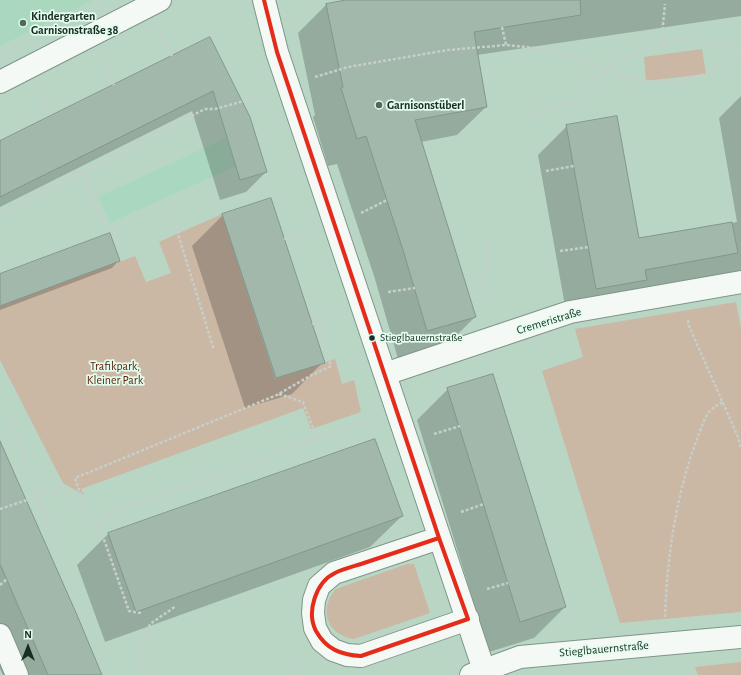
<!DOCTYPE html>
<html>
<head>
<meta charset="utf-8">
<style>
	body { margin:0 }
	#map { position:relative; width:741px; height:675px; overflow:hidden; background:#b9d6c5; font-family:"Alegreya Sans",sans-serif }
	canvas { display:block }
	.north { position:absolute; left:8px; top:627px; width:40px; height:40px; -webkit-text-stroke:3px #e2fced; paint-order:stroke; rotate:0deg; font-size:11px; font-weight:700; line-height:16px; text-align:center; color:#192d23 }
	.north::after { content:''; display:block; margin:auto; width:14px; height:18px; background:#192d23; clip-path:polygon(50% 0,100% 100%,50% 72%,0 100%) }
</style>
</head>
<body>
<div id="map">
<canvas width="741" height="675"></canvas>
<div class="north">N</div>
</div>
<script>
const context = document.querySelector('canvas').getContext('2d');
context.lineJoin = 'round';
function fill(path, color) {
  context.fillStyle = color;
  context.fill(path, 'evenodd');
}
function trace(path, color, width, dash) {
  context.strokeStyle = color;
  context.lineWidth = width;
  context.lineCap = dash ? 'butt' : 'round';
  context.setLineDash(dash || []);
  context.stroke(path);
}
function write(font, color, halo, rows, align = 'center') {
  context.font = font + ' "Alegreya Sans",sans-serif';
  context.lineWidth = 3.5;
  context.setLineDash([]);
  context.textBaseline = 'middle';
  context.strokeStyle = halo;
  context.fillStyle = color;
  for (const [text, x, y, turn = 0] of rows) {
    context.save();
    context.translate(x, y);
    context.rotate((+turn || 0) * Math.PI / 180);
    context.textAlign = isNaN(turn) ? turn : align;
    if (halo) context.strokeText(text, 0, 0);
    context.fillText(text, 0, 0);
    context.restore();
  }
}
fill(new Path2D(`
	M0,0H93L0,46Z
	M226,138L236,166L110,223L98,197Z`), '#aad8be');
fill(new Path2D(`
	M702,49L706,74L646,81L644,57Z
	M222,214L275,379L335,359L342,384L354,380L361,412L311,429L303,408L81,489L84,495L63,483L0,360V306L135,256L146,282L171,273L159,242Z
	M736,302L741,328V612L620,623L542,371L583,357L575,329Z
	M407,564H414L430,613L354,639C327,635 318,609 336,589Z
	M741,662V675H698L695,667Z`), '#cab7a4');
fill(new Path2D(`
	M353,0H741V16L477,55L486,107L457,135L421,142L475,317L447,345L398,359L375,279L337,164L328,166L313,117L315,115L298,33L326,5Z
	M210,38L266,172L246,192L220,200L192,111L0,207V143Z
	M741,96V276L567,317L538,155L567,126L638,239L737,222L719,118Z
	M223,215L323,362L292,394L245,408L192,246Z
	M119,260L112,268L0,310V275Z
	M448,389L565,607L534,638L489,652L417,420Z
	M0,442L101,675H3L0,669Z
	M402,516L370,547L105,642L77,565L108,534Z`), '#0003');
const building = new Path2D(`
	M346,0H580L581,15L474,32L487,107L415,120L476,317L427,331L403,250L366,136L357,139L341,88L343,87L326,4Z
	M210,37L250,117L267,172L240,180L213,91L0,197V141Z
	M617,116L639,238L732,222L738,253L645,270L647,280L596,289L566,125Z
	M271,198L325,363L276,378L222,214Z
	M110,233L120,261L0,306V274Z
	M493,374L566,607L520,622L447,388Z
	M375,439L403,516L136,612L108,533Z
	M0,441L77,615L102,675H48L0,564Z`);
fill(building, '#a1b8ab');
trace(building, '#80978b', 1);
const minor = new Path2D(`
	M264,0L277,52L484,670
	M0,82L160,0
	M385,374L570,312L741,282
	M439,538L334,573L319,586L314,600L313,613L315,628L322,641L333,650L347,655L361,656L468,619
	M0,635L17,675
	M471,675L520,657L741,637`);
trace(minor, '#7e9588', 24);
trace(new Path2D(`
	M502,27L506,45
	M160,32L172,56
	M661,45L665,4
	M101,62L114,85
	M315,77L348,67L448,50L506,45L555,50L623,76L646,81H675L706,74L741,53
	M39,94L51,116
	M535,114L574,100L606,69L640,51L675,41L711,43L741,50
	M546,171L574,166
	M82,172L96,211L121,241
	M361,213L387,200
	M0,214L205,109H215L262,96
	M174,221L214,350
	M284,239L307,234
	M560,251L589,247
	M388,292L415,288
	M478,296L490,260L484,239
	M688,320L689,326L738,437L741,449
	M313,325L316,317L334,311
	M279,394L303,402L317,439
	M11,423L38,489L35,497L53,535
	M434,434L460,426
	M84,505L75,478L277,395L310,376L331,366L316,317
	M0,509L63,488L89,509L100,527
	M461,512L484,504
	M0,585L7,579
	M487,589L508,583
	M141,613L129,611L100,528L103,516L371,419
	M665,617C667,557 676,495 697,439C701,429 704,416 712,409C715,406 719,404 723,402
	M145,675L140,652L150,624L176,606
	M295,675L302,661`), '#c6cfca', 2.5, [3, 2]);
trace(minor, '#f4f9f6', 22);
trace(new Path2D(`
	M264,0L277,52L439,538
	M439,538L468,619L361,656C341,655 326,649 316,631C306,612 316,582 335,573C345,568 356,566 367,562C391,554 415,546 439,538Z`), '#e52c1a', 4);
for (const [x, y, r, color] of [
	[23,23,4,"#51685c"],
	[379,105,4,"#51685c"],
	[372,338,3.5,"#192d23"]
]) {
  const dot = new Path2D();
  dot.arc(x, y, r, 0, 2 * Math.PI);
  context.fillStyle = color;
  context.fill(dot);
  trace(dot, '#e2fced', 1.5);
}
write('11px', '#192d23', '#e2fced', [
	["Stieglbauernstraße",380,338]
], 'left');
write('bold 12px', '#192d23', '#e2fced', [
	["Kindergarten",31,16],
	["Garnisonstraße 38",31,30],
	["Garnisonstüberl",387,105]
], 'left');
write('12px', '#192d23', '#e2fced', [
	["Cremeristraße",549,321,-17],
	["Stieglbauernstraße",604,649,-5]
]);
write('12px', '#5c220c', '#e2fced', [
	["Trafikpark,",115,366],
	["Kleiner Park",115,380]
]);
</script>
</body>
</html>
